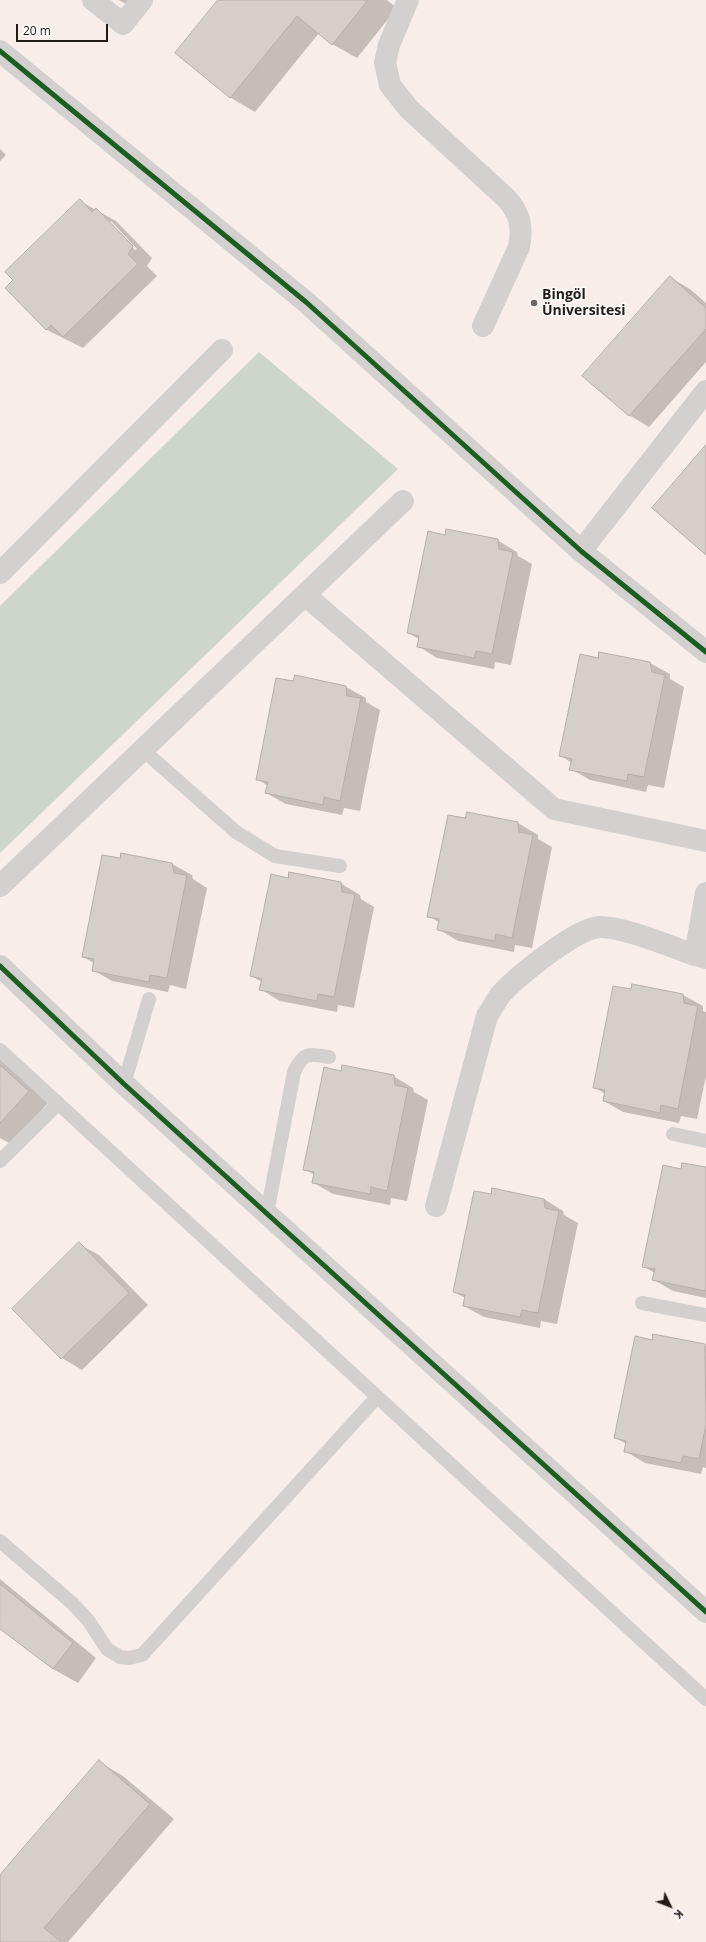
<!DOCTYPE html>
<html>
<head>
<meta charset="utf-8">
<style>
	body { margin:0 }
	#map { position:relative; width:706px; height:1942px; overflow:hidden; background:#f8ede8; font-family:"Open Sans",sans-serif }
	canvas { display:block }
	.north { position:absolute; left:650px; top:1886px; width:40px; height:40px; -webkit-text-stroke:3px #fcfcfc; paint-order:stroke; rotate:133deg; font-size:11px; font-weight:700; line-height:16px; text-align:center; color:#221b18 }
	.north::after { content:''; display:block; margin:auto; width:14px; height:18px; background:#221b18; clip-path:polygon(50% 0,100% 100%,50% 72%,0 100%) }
	.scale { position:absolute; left:16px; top:24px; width:92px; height:18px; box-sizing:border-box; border:2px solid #221b18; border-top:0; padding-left:5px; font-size:12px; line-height:14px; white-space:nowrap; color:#221b18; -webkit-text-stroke:3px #fcfcfc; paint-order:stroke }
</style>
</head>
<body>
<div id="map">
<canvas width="706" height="1942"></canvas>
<div class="north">K</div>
<div class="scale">20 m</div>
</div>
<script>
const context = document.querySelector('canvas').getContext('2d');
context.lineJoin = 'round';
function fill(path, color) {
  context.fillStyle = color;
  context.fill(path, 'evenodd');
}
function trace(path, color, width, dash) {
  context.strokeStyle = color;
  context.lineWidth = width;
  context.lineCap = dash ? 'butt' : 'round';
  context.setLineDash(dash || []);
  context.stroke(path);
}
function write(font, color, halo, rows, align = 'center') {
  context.font = font + ' "Open Sans",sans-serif';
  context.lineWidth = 3;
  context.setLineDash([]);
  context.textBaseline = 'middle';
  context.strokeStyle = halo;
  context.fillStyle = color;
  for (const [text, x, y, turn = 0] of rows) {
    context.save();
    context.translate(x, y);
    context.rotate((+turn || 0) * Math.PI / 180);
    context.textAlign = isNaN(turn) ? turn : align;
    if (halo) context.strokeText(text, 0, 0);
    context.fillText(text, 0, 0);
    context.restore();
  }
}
fill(new Path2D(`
	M259,352L398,469L0,853V606Z`), '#cdd6c8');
fill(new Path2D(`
	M119,0H134L129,6Z
	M220,0H387L397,8L357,58L332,44L319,33L255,112L231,98L177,53Z
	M0,149L6,155L0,161Z
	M80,201L116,221L152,258L147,266L157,276L83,348L47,330L7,288ZM107,220L112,222L137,249L135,250Z
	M671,278L690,289L706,303V362L649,427L629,415Z
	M446,536L497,540L517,552L518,556L532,564L511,665L495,662L494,669L437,658L418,646L419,639L408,633Z
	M599,659L650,663L670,674V679L684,687L664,788L648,785L646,792L590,780L571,769L572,763L561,756Z
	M294,682L346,687L366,698V702L380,710L360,811L344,808L342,815L286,804L266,793L268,786L257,779Z
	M466,819L518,823L538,835V839L552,847L532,948L515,945L514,952L458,941L438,929L440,923L429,916Z
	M121,860L172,864L192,875L193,879L207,888L186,989L170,985L168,992L112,981L93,970L94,963L83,957Z
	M289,879L340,883L360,895L361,899L374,907L354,1008L338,1005L337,1012L280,1001L260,989L262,982L251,976Z
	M633,985L683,995L703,1006V1011L706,1012V1076L697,1119L681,1116L679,1123L623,1112L604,1101L605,1094L594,1087Z
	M0,1059L48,1103L11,1144L0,1138Z
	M341,1072L393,1076L413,1088L414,1092L428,1100L407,1201L391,1198L390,1205L333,1194L314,1183L315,1175L304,1169Z
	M706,1168V1298L673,1291L654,1280L655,1273L644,1267L682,1170Z
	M492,1195L544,1199L563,1211L564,1215L578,1223L557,1324L541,1321L540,1328L484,1317L464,1306L465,1298L454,1292Z
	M79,1244L99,1255L148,1305L82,1370L62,1358L13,1309Z
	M653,1341L706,1346V1468L703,1467L701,1474L645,1463L625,1451L627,1444L615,1438Z
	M0,1579L96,1658L78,1683L53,1669L0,1627Z
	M99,1762L123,1776L174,1819L68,1942H0V1876Z`), '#0003');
const building = new Path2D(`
	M218,0H368L332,45L297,16L230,98L175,53Z
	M80,199L92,212L96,208L133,246L128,254L138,264L63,337L51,325L46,330L5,288L13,280L5,272Z
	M670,276L706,308V329L629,416L582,376Z
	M706,445V555L652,508Z
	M446,529L498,539L499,549L513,552L492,654L476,651L474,658L417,647L419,636L407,633L428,531L445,535Z
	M599,652L650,662L652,672L665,675L644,777L628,774L627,781L569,770L572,759L559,756L580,654L598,658Z
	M295,675L346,686L347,696L361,698L340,801L324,797L323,805L265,793L268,782L256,780L276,678L293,681Z
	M467,812L518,822L519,832L533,835L512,938L496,934L495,941L437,930L439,919L427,917L448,815L465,818Z
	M121,853L172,863L174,873L187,875L167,978L150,975L149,982L92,971L94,959L82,957L102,855L120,858Z
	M289,872L341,882L342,892L355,894L334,997L318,994L317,1001L259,990L262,979L250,976L271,874L288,878Z
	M632,984L683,994L684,1003L698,1006L678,1109L661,1105L660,1113L603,1101L605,1090L593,1088L613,986L631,989Z
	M0,1065L29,1091L0,1123Z
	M342,1065L394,1075L395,1085L408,1088L387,1191L371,1187L370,1194L312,1183L314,1172L303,1170L324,1067L341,1071Z
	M682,1163L706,1167V1291L652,1280L655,1269L642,1267L663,1165L681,1169Z
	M492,1188L544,1199L545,1208L559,1211L538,1313L522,1310L520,1317L463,1306L465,1295L453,1292L474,1191L491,1194Z
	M79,1242L129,1293L61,1359L12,1309Z
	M653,1334L705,1344L706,1424L699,1459L683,1456L681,1463L624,1452L626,1441L614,1438L635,1336L652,1340Z
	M0,1584L73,1643L53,1669L0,1629Z
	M99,1760L150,1804L44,1928L61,1942H0V1875Z`);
fill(building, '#d6ceca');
trace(building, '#b7aeab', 1);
trace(new Path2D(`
	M143,750L236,832L275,856L340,866
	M0,1050L706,1699
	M124,1084L149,999
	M673,1134L706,1141
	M0,1161L58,1104
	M267,1213L294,1072C304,1051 308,1054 329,1057
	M642,1303L706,1315
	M0,1541L72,1603L88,1620L107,1649L120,1657L129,1658L142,1655L377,1397`), '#d4d0d0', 14);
trace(new Path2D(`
	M93,0L123,24L142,0
	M408,0L389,45L385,63L390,85L409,109L506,198C520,213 523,227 519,247L483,326
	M0,51L306,302L581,551L706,652
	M581,551L706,391
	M0,573L222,350
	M305,595L554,809L706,841
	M0,886L403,501
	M706,893L695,955L706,958
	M0,966L124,1084L706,1612
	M436,1206L487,1016C492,1009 496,1000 502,993C518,976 575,929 599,927C622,926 671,947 695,955`), '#d4d0d0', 22);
trace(new Path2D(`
	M0,51L306,302L581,551L706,652
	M0,966L124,1084L706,1612`), '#1b5e20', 5);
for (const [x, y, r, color] of [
	[534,303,4,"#6d6461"]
]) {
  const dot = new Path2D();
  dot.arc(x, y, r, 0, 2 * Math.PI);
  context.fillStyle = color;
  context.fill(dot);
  trace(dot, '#fcfcfc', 1.5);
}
write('bold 14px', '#221b18', '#fcfcfc', [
	["Bingöl",542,295],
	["Üniversitesi",542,311]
], 'left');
</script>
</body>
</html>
